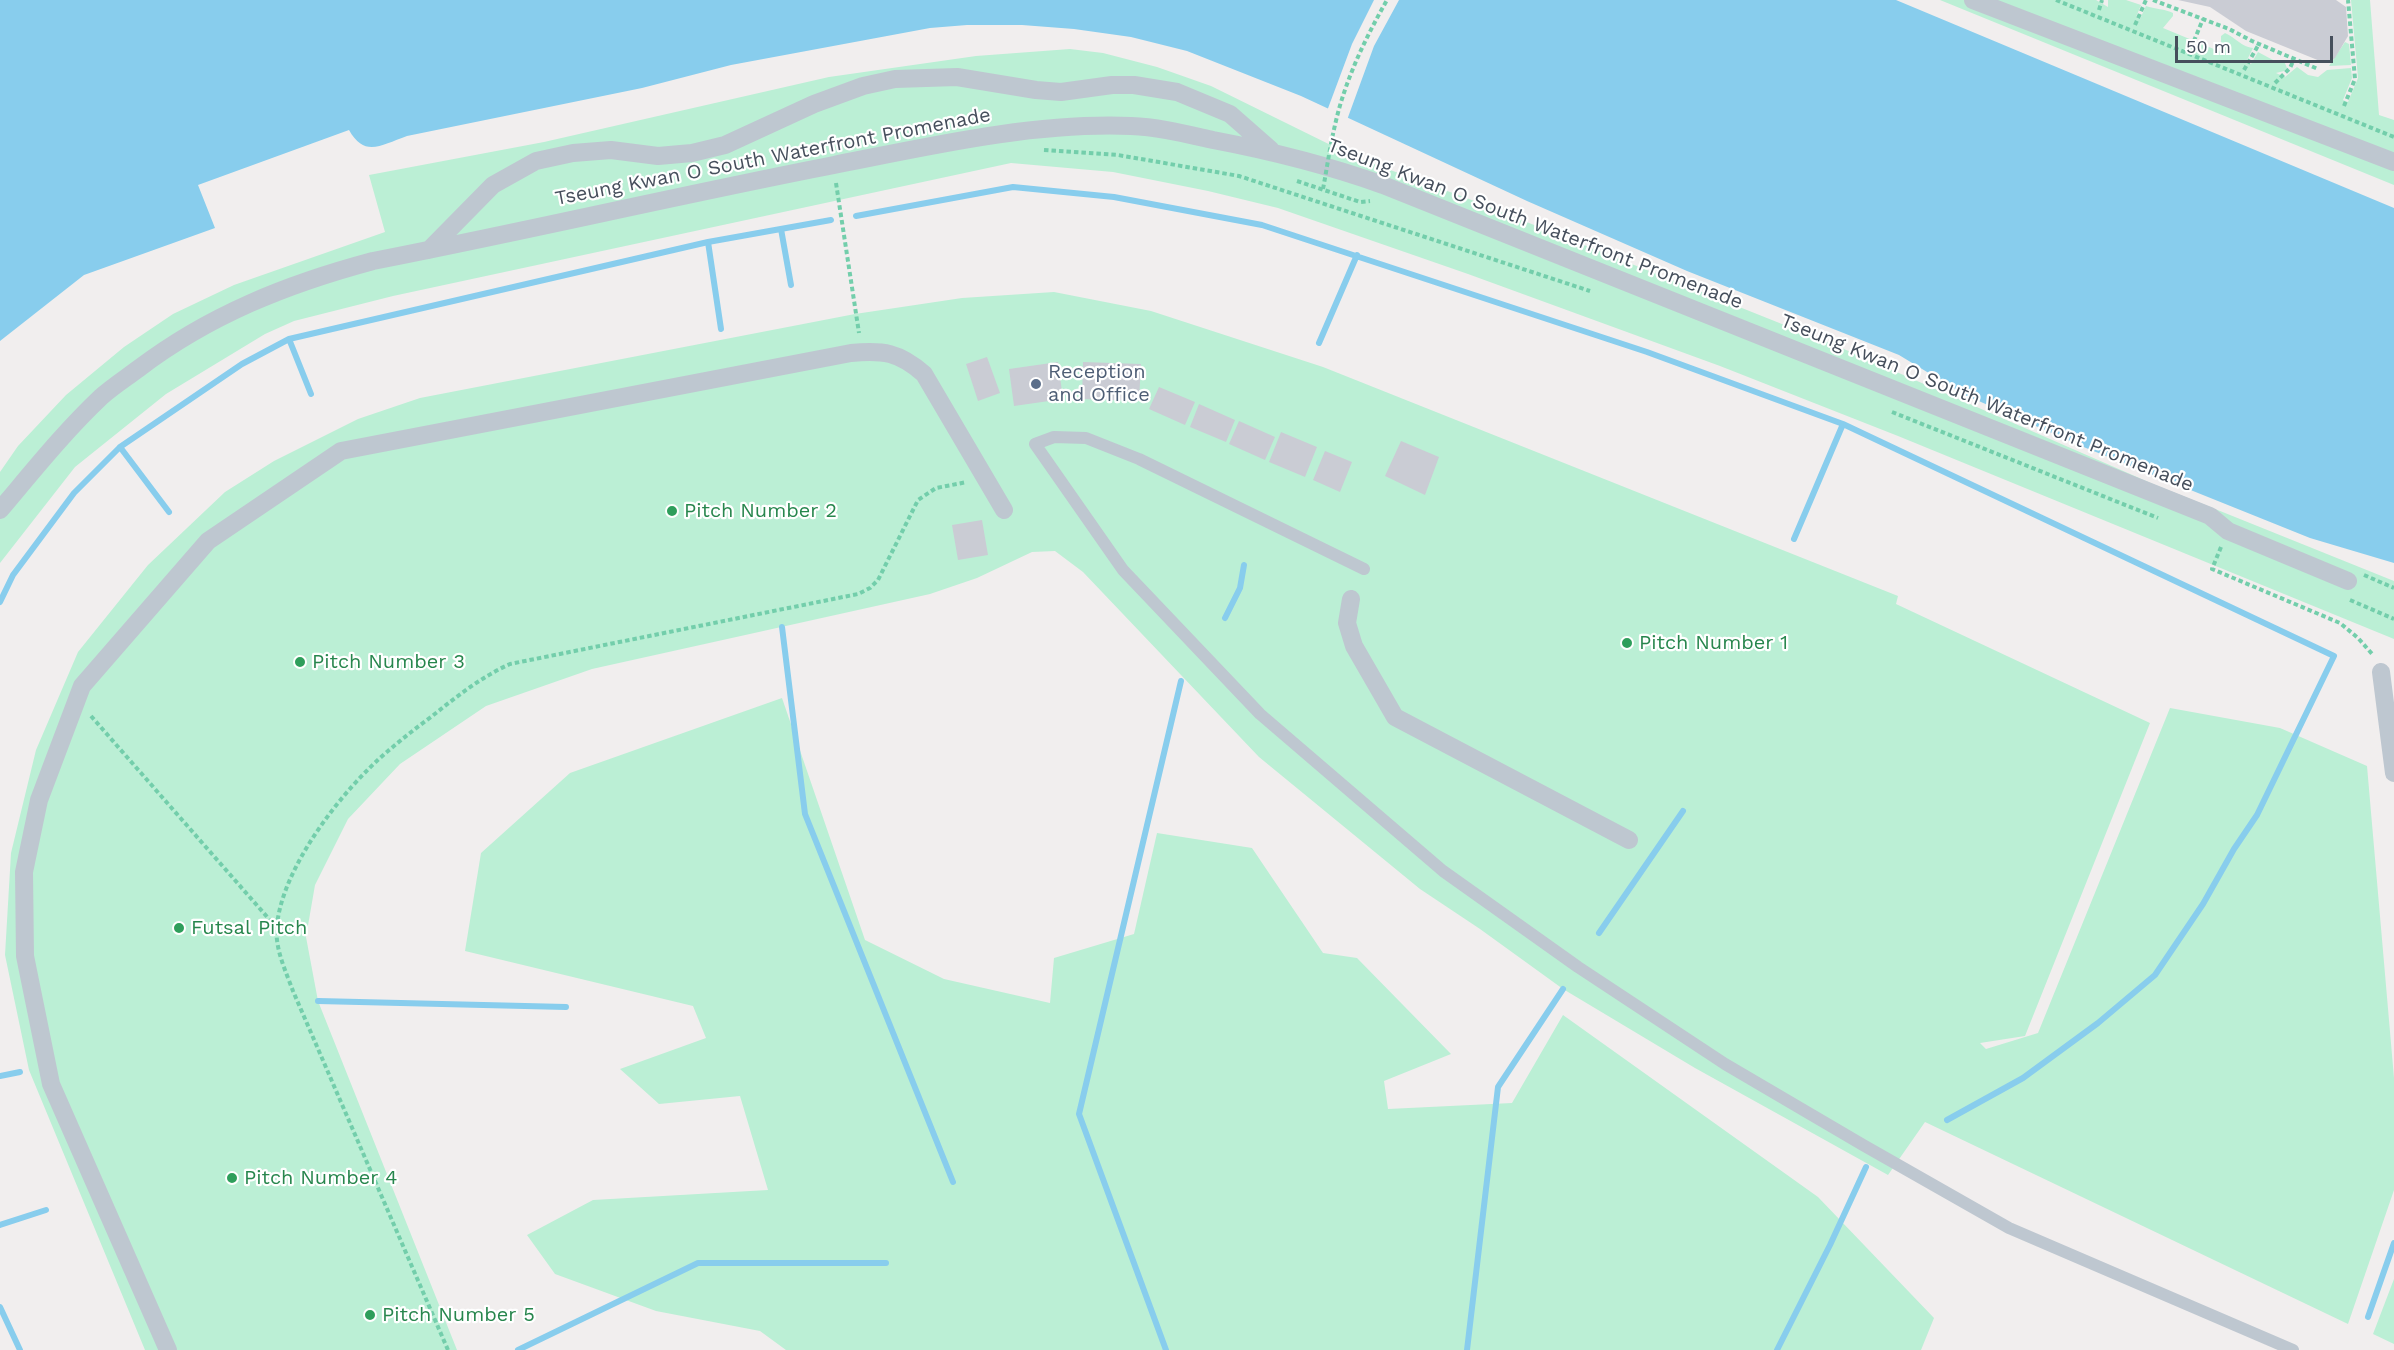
<!DOCTYPE html>
<html>
<head>
<meta charset="utf-8">
<style>
	body { margin:0 }
	#map { position:relative; width:2394px; height:1350px; overflow:hidden; background:#f1eeee; font-family:"Work Sans",sans-serif }
	canvas { display:block }
	.scale { position:absolute; left:2175px; top:36px; width:158px; height:27px; box-sizing:border-box; border:3px solid #464f5c; border-top:0; padding-left:8px; font-size:18px; line-height:21px; white-space:nowrap; color:#464f5c; -webkit-text-stroke:4px #fff; paint-order:stroke }
</style>
</head>
<body>
<div id="map">
<canvas width="2394" height="1350"></canvas>
<div class="scale">50 m</div>
</div>
<script>
const context = document.querySelector('canvas').getContext('2d');
context.lineJoin = 'round';
function fill(path, color) {
  context.fillStyle = color;
  context.fill(path, 'evenodd');
}
function trace(path, color, width, dash) {
  context.strokeStyle = color;
  context.lineWidth = width;
  context.lineCap = dash ? 'butt' : 'round';
  context.setLineDash(dash || []);
  context.stroke(path);
}
function write(font, color, halo, rows, align = 'center') {
  context.font = font + ' "Work Sans",sans-serif';
  context.lineWidth = 4.5;
  context.setLineDash([]);
  context.textBaseline = 'middle';
  context.strokeStyle = halo;
  context.fillStyle = color;
  for (const [text, x, y, turn = 0] of rows) {
    context.save();
    context.translate(x, y);
    context.rotate((+turn || 0) * Math.PI / 180);
    context.textAlign = isNaN(turn) ? turn : align;
    if (halo) context.strokeText(text, 0, 0);
    context.fillText(text, 0, 0);
    context.restore();
  }
}
fill(new Path2D(`
	M1940,0H2096L2108,7V0H2126L2141,5L2136,17L2140,19L2146,6C2154,9 2166,9 2173,13V16L2163,28L2221,52V36L2225,33C2236,38 2242,47 2253,48L2246,62L2251,64L2258,52L2273,60L2284,61L2287,68L2284,71L2276,73L2285,77L2297,67L2308,75L2318,77L2327,70L2351,68L2352,78L2343,100L2348,102L2358,78L2351,0H2370L2379,115L2394,120V185Z
	M2345,42L2349,44L2351,65L2329,66Z
	M1070,49L1103,53L1157,67L1211,86L1355,157L1469,199L1837,346L2153,484L2394,581V639L1898,436L1720,366L1468,274L1278,208L1208,191L1113,172L1011,163L393,296L294,321L265,334L166,394L75,467L0,563V472L18,446L66,395L124,347L173,314L234,285L385,232L369,175L544,142L829,77L976,56Z
	M1054,292L1151,311L1323,367L1898,596L1896,604L2150,723L2025,1036L1980,1043L1986,1049L2038,1033L2170,708L2280,728L2367,766L2394,1078V1190L2348,1324L1925,1122L1888,1175L1695,1068L1563,989L1480,929L1420,889L1259,757L1083,572L1055,551L1032,552L977,578L930,594L592,669L486,706L400,764L348,819L315,885L306,937L318,1001L457,1350H145L29,1070L5,955L11,853L36,750L78,652L148,565L225,492L274,461L358,419L420,398L855,314L962,298Z
	M782,698L865,940L944,979L1050,1003L1054,958L1134,934L1157,833L1252,848L1323,953L1357,958L1451,1054L1384,1081L1388,1109L1512,1103L1563,1015L1818,1197L1934,1318L1921,1350H786L760,1331L656,1311L555,1274L527,1235L593,1200L768,1190L740,1096L659,1104L620,1069L706,1038L693,1006L465,951L481,853L570,773Z
	M2394,1279V1344L2373,1334Z`), '#bbefd5');
fill(new Path2D(`
	M0,0H1896L2394,208V563L2310,538L2086,448L1965,395L1899,355L1687,271L1527,201L1301,96L1187,51L1131,37L1074,29L1022,25H967L930,28L731,65L642,88L407,136C381,145 365,158 349,130L198,185L215,228L84,275L0,341Z`), '#88cded');
fill(new Path2D(`
	M1374,0H1399L1374,46L1347,120L1327,111L1352,44Z`), '#f1eeee');
trace(new Path2D(`
	M856,216L1013,187L1114,197L1262,225L1647,352L1843,424L2334,656L2257,815L2234,849L2203,904L2155,975L2098,1023L2023,1078L1947,1120
	M781,229L791,285
	M708,242L721,329
	M289,339L311,394
	M1319,343L1357,255
	M120,447L169,512
	M1794,539L1843,424
	M0,602L13,575L74,493L120,447L242,364L289,339L708,242L831,220
	M1225,618L1240,588L1244,565
	M782,627L805,814L953,1182
	M1599,933L1683,811
	M318,1001L566,1007
	M0,1076L20,1072
	M0,1225L46,1210
	M0,1307L20,1350
	M2368,1317L2394,1243
	M518,1350L698,1263H886
	M1166,1350L1079,1114L1181,681
	M1467,1350L1498,1087L1563,989
	M1777,1350L1830,1245L1866,1167`), '#88cded', 6);
fill(new Path2D(`
	M2178,0H2336L2346,7L2348,36L2335,58L2331,61H2320L2246,31L2210,7Z
	M987,357L1000,393L978,401L966,364Z
	M1058,362L1063,399L1014,406L1009,369Z
	M1083,362L1141,364L1139,401L1082,399Z
	M1159,387L1195,402L1185,425L1149,409Z
	M1199,404L1235,420L1226,442L1190,427Z
	M1239,421L1275,437L1265,460L1229,444Z
	M1281,432L1317,447L1305,477L1269,462Z
	M1401,441L1439,457L1425,495L1385,476Z
	M1325,451L1352,462L1340,492L1313,480Z
	M982,520L988,555L958,560L952,525Z`), '#caccd4');
trace(new Path2D(`
	M2056,0L2394,137
	M2153,0L2229,29L2252,41L2318,69
	M2099,10L2102,0
	M2135,25L2146,0
	M2191,48L2203,19
	M2244,70L2259,44
	M2275,83L2290,68L2294,59
	M2344,106L2355,79L2348,0
	M1044,150L1118,155L1239,176L1590,291
	M1297,181L1360,202L1370,201
	M836,183L859,333
	M1892,412L2158,518
	M2221,547L2212,569L2340,623L2358,638L2373,655
	M2364,575L2394,588
	M2350,600L2394,619
	M91,716L276,927
	M448,1350L293,991C286,972 274,947 277,925C283,866 343,789 388,751C402,739 416,728 431,717C456,697 481,677 510,664L858,594L870,588L878,580L918,500L936,488L967,482`), '#73ceab', 4, [4.5, 3]);
trace(new Path2D(`
	M1364,569L1139,459L1086,438L1054,437L1035,444L1123,570L1260,714L1443,871L1578,967L1725,1064L1863,1145L2009,1228L2293,1350`), '#bec7d0', 12);
trace(new Path2D(`
	M1973,0L2394,162
	M429,250L493,185L536,161L573,153L611,150L658,156L692,153L725,145L814,104L863,86L895,79L957,77L1036,90L1061,92L1112,85H1134L1177,92L1230,114L1271,150
	M0,510C33,471 64,432 101,397C112,387 126,378 138,369C209,315 287,284 373,261C527,231 680,195 834,165C930,146 1034,122 1131,126C1159,127 1186,134 1213,140C1271,151 1327,165 1383,185L2210,516L2228,531L2348,581
	M1351,599L1347,623L1354,646L1395,717L1629,840
	M2381,672L2394,773
	M168,1350L51,1084L25,956L24,872L39,800L82,686L208,541L341,451L851,353C883,350 899,352 924,374L1004,510`), '#bec7d0', 18);
trace(new Path2D(`
	M1323,189C1327,168 1330,146 1335,125C1345,80 1365,39 1387,0`), '#73ceab', 4, [4.5, 3]);
for (const [x, y, r, color] of [
	[1036,384,6,"#5c6f8a"],
	[672,511,6,"#2e9e5b"],
	[1627,643,6,"#2e9e5b"],
	[300,662,6,"#2e9e5b"],
	[179,928,6,"#2e9e5b"],
	[232,1178,6,"#2e9e5b"],
	[370,1315,6,"#2e9e5b"]
]) {
  const dot = new Path2D();
  dot.arc(x, y, r, 0, 2 * Math.PI);
  context.fillStyle = color;
  context.fill(dot);
  trace(dot, '#fff', 2);
}
write('20px', '#464f5c', '#fff', [
	["Tseung Kwan O South Waterfront Promenade",773,157,-11],
	["Tseung Kwan O South Waterfront Promenade",1535,224,21],
	["Tseung Kwan O South Waterfront Promenade",1987,403,22]
]);
write('20px', '#4e5e75', '#fff', [
	["Reception",1048,372],
	["and Office",1048,395]
], 'left');
write('20px', '#27864d', '#fff', [
	["Pitch Number 2",684,511],
	["Pitch Number 1",1639,643],
	["Pitch Number 3",312,662],
	["Futsal Pitch",191,928],
	["Pitch Number 4",244,1178],
	["Pitch Number 5",382,1315]
], 'left');
</script>
</body>
</html>
